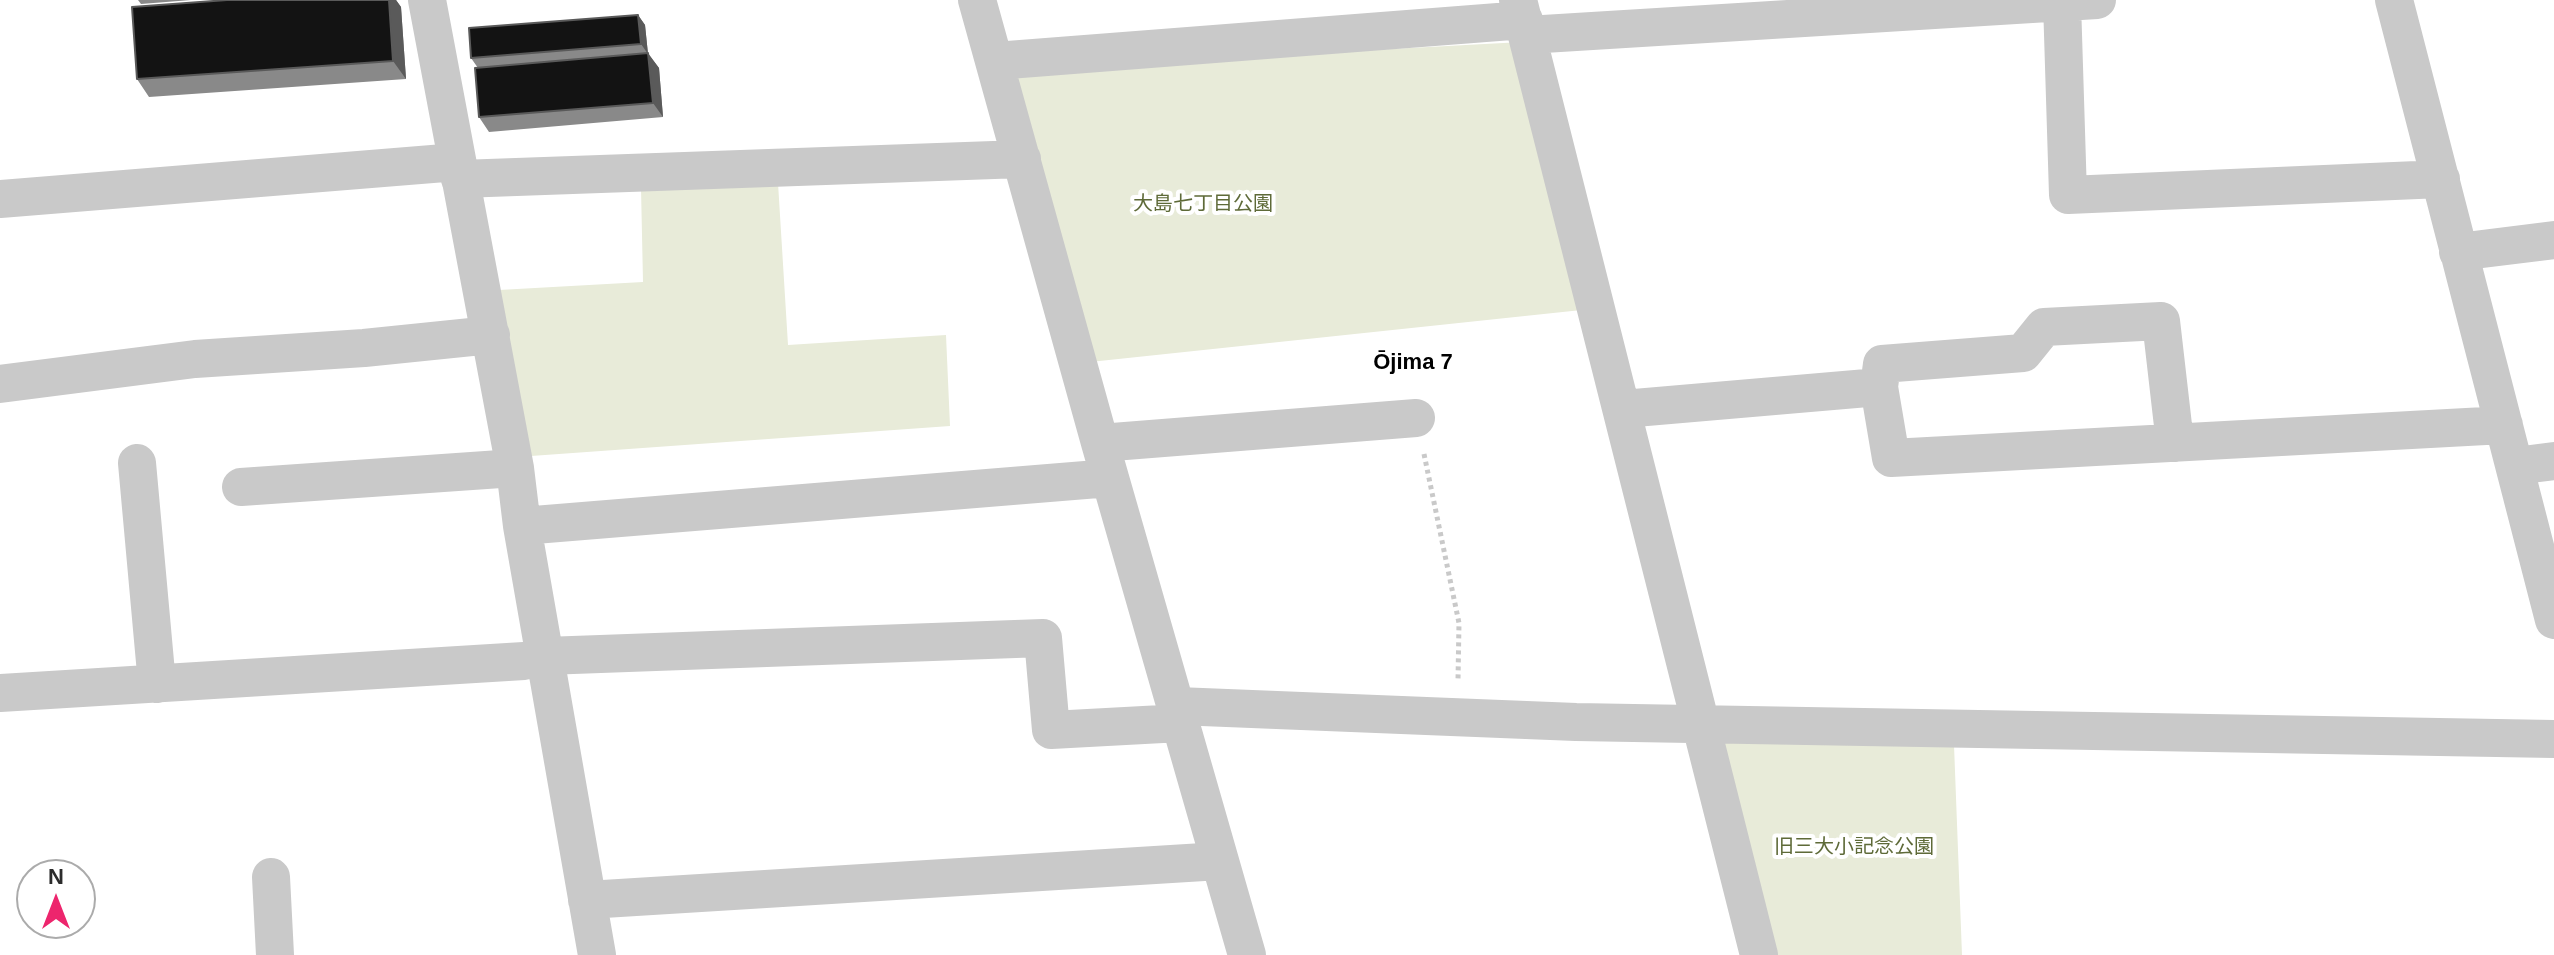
<!DOCTYPE html>
<html>
<head>
<meta charset="utf-8">
<style>
	body { margin:0 }
	#map { position:relative; width:2554px; height:955px; overflow:hidden; background:#fff; font-family:Helvetica,sans-serif }
	canvas { display:block }
	.north { position:absolute; left:16px; top:859px; width:80px; height:80px; box-sizing:border-box; background:#fff; border:2px solid #ababab; border-radius:50%; rotate:0deg; font-size:22px; font-weight:700; line-height:32px; text-align:center; color:#2c2c2c }
	.north::after { content:''; display:block; margin:auto; width:28px; height:36px; background:#ed256d; clip-path:polygon(50% 0,100% 100%,50% 72%,0 100%) }
</style>
</head>
<body>
<div id="map">
<canvas width="2554" height="955"></canvas>
<div class="north">N</div>
</div>
<script>
const context = document.querySelector('canvas').getContext('2d');
context.lineJoin = 'round';
function fill(path, color) {
  context.fillStyle = color;
  context.fill(path, 'evenodd');
}
function trace(path, color, width, dash) {
  context.strokeStyle = color;
  context.lineWidth = width;
  context.lineCap = dash ? 'butt' : 'round';
  context.setLineDash(dash || []);
  context.stroke(path);
}
function write(font, color, halo, rows, align = 'center') {
  context.font = font + ' Helvetica,"Noto Sans JP",sans-serif';
  context.lineWidth = 8;
  context.setLineDash([]);
  context.textBaseline = 'middle';
  context.strokeStyle = halo;
  context.fillStyle = color;
  for (const [text, x, y, turn = 0] of rows) {
    context.save();
    context.translate(x, y);
    context.rotate((+turn || 0) * Math.PI / 180);
    context.textAlign = isNaN(turn) ? turn : align;
    if (halo) context.strokeText(text, 0, 0);
    context.fillText(text, 0, 0);
    context.restore();
  }
}
fill(new Path2D(`
	M1522,42L1591,309L1090,362L1011,83L1018,69Z
	M778,183L788,345L946,335L950,426L531,456L499,290L643,282L641,188Z
	M1722,740L1954,745L1962,955H1775Z`), '#e8ebd9');
trace(new Path2D(`
	M1424,454L1459,623L1458,680`), '#c9c9c9', 5, [4, 4]);
trace(new Path2D(`
	M427,0L515,468L522,526L597,955
	M977,0L1100,443L1247,955
	M1518,0L1759,955
	M2394,0L2554,620
	M2062,2L2068,195L2441,179
	M1527,35L2097,0
	M995,61L1524,20
	M460,179L1022,159
	M0,199L457,162
	M2458,252L2554,240
	M0,384L195,359L364,348L491,335
	M1879,387L1882,364L2023,353L2044,327L2161,321L2175,443
	M1623,409L1879,387L1891,458L2504,425
	M1100,443L1416,418
	M137,463L157,684
	M2515,466L2554,461
	M241,487L515,468
	M522,526L1110,478
	M545,656L1043,638L1051,730L1181,723
	M0,693L524,661
	M1177,706L1576,722L2554,739
	M271,877L275,955
	M587,900L1220,861`), '#c9c9c9', 38);
fill(new Path2D(`
	M138,0H191L141,4Z
	M227,0H396L401,7L406,79L149,97L137,79Z
	M638,15L645,25L648,54L659,68L663,117L489,132L479,117L478,68L471,58Z`), '#898989');
fill(new Path2D(`
	M389,0H396L401,7L406,79L393,61Z
	M638,15L645,25L648,54L641,44Z
	M648,53L659,68L663,117L653,103Z`), '#5a5a5a');
const building = new Path2D(`
	M227,0H389L393,61L137,79L132,7Z
	M638,15L641,44L471,58L469,28Z
	M648,53L653,103L479,117L475,68Z`);
fill(building, '#131313');
trace(building, '#5a5a5a', 2);
write('20px', '#5e6a38', '#fff', [
	["大島七丁目公園",1203,204],
	["旧三大小記念公園",1854,847]
]);
write('bold 22px', '#000', '#fff', [
	["Ōjima 7",1413,363]
]);
</script>
</body>
</html>
